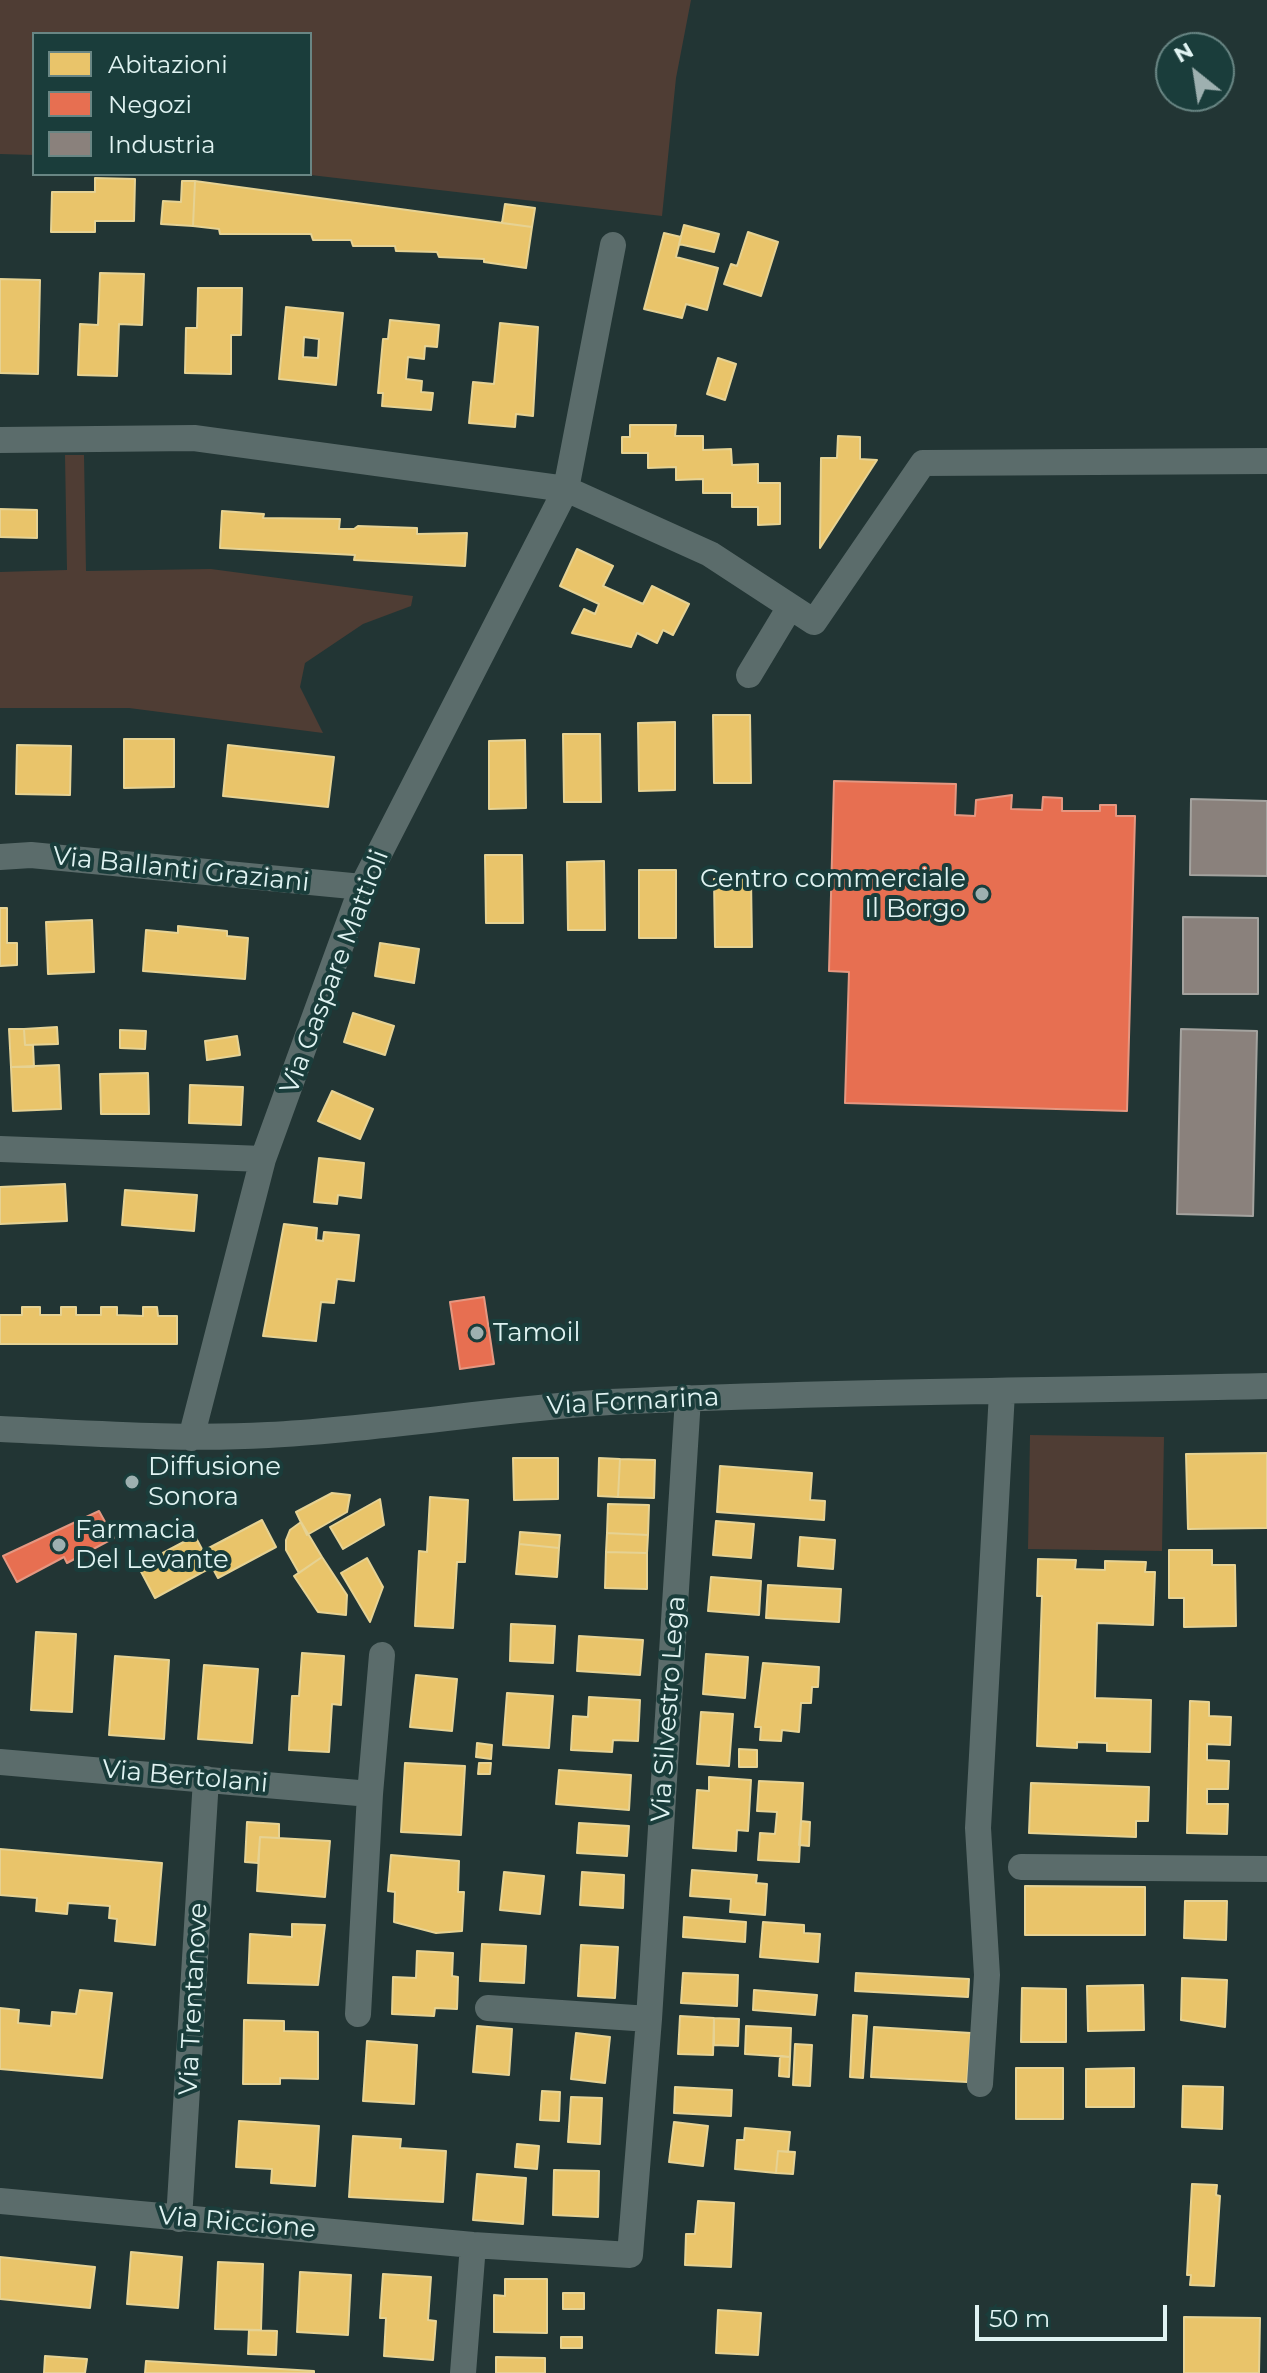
<!DOCTYPE html>
<html>
<head>
<meta charset="utf-8">
<style>
	body { margin:0 }
	#map { position:relative; width:1267px; height:2373px; overflow:hidden; background:#223534; font-family:Montserrat,sans-serif }
	canvas { display:block }
	.legend { position:absolute; left:32px; top:32px; width:280px; height:144px; box-sizing:border-box; background:#1a3d3b; border:2px solid #698684; margin:0; padding:10px 14px; list-style:none; font-size:24px; color:#e0f3f2 }
	.legend li { display:flex; align-items:center; gap:16px; height:40px }
	.legend b { width:40px; border:2px solid #698684 }
	.north { position:absolute; left:1155px; top:32px; width:80px; height:80px; box-sizing:border-box; background:#1a3d3b; border:2px solid #698684; border-radius:50%; rotate:330deg; font-size:22px; font-weight:700; line-height:32px; text-align:center; color:#e0f3f2 }
	.north::after { content:''; display:block; margin:auto; width:28px; height:36px; background:#9eb0b0; clip-path:polygon(50% 0,100% 100%,50% 72%,0 100%) }
	.scale { position:absolute; left:975px; top:2305px; width:192px; height:36px; box-sizing:border-box; border:4px solid #e0f3f2; border-top:0; padding-left:10px; font-size:24px; line-height:28px; white-space:nowrap; color:#e0f3f2; -webkit-text-stroke:6px #1a3d3b; paint-order:stroke }
</style>
</head>
<body>
<div id="map">
<canvas width="1267" height="2373"></canvas>
<ul class="legend">
<li><b style="height:22px;background:#e9c46a"></b>Abitazioni</li>
<li><b style="height:22px;background:#e76f51"></b>Negozi</li>
<li><b style="height:22px;background:#8a817c"></b>Industria</li>
</ul>
<div class="north">N</div>
<div class="scale">50 m</div>
</div>
<script>
const context = document.querySelector('canvas').getContext('2d');
context.lineJoin = 'round';
function fill(path, color) {
  context.fillStyle = color;
  context.fill(path, 'evenodd');
}
function trace(path, color, width, dash) {
  context.strokeStyle = color;
  context.lineWidth = width;
  context.lineCap = dash ? 'butt' : 'round';
  context.setLineDash(dash || []);
  context.stroke(path);
}
function write(font, color, halo, rows, align = 'center') {
  context.font = font + ' Montserrat,sans-serif';
  context.lineWidth = 8;
  context.setLineDash([]);
  context.textBaseline = 'middle';
  context.strokeStyle = halo;
  context.fillStyle = color;
  for (const [text, x, y, turn = 0] of rows) {
    context.save();
    context.translate(x, y);
    context.rotate((+turn || 0) * Math.PI / 180);
    context.textAlign = isNaN(turn) ? turn : align;
    if (halo) context.strokeText(text, 0, 0);
    context.fillText(text, 0, 0);
    context.restore();
  }
}
fill(new Path2D(`
	M0,0H691L676,78L662,216L302,174H310V34H34V155L0,154Z
	M65,455H84L86,571L211,569L413,596L411,606L363,624L305,663L300,687L323,733L129,708H0V572L67,570Z
	M1030,1435L1164,1437L1162,1551L1028,1549Z`), '#4f3d34');
const homes = new Path2D(`
	M95,178L135,179L134,221H95V232H51L52,192H95Z
	M182,181H195L193,226L161,224L163,201L181,202Z
	M195,181L532,227L526,268L484,262V259L439,257L437,252L396,251L395,246H353L351,240H313L311,234H220L219,229L193,226Z
	M505,204L535,208L532,227L502,223Z
	M684,225L719,234L714,252L679,244Z
	M748,232L778,242L761,296L724,284L731,264L737,266Z
	M664,233L681,237L676,257L718,268L707,310L686,304L682,318L644,309Z
	M100,273L144,274L142,325L119,324L117,376L78,375L80,324L98,325Z
	M0,279L40,280L38,374L0,373Z
	M198,288H242L241,335H231V374L185,373L186,328H197Z
	M286,307L343,313L336,385L279,379ZM304,337L319,339L318,358L303,357Z
	M390,320L439,325L437,347L425,346L424,359L408,357L406,379L422,381L421,392L433,393L431,410L382,406L383,393H378L383,339H388Z
	M500,323L538,327L533,416L516,414L515,427L469,423L473,382L494,384Z
	M718,358L736,364L725,400L707,394Z
	M630,425H676L675,436H703V450L731,449L732,465L758,464V483H780V524L758,525V507H732V493H703V479L676,480V467L648,468V453H622V437H630Z
	M838,436L860,437V459L877,460L820,548L821,458H837Z
	M0,509L37,510V538L0,537Z
	M222,511L264,514L263,518L340,519L339,529H354L358,526L417,528V534L467,533L465,566L354,560L355,555L220,548Z
	M577,549L613,566L603,586L643,604L652,586L689,604L673,635L663,630L657,643L637,633L631,647L572,633L584,609L595,614L599,604L560,586Z
	M713,715H750L751,783H714Z
	M675,722V790L639,791L638,723Z
	M563,734H600L601,802H564Z
	M124,739H174V787L124,788Z
	M525,740L526,808L489,809V741Z
	M17,745L71,746L70,795L16,794Z
	M228,745L334,757L328,807L223,796Z
	M485,855H522L523,923H486Z
	M604,861L605,930H568L567,862Z
	M639,870H676V938H639Z
	M751,878L752,947H715L714,879Z
	M0,908H7V943H17V965L0,966Z
	M92,920L94,972L48,974L46,922Z
	M178,926L227,931V936L248,938L245,979L143,971L146,930L178,933Z
	M380,943L419,949L414,983L375,976Z
	M353,1013L394,1026L385,1055L344,1042Z
	M57,1027L58,1044L25,1045L24,1029Z
	M9,1029H24L25,1045H33L34,1067H11Z
	M120,1030L146,1031L145,1049L120,1048Z
	M237,1036L240,1055L207,1060L205,1041Z
	M59,1065L61,1109L13,1111L11,1067Z
	M148,1073L149,1114H101L100,1074Z
	M190,1085L243,1087L241,1125L189,1123Z
	M332,1091L373,1109L360,1139L318,1121Z
	M319,1158L364,1163L361,1198L338,1195L337,1204L314,1202Z
	M65,1184L67,1221L0,1224V1187Z
	M125,1190L197,1195L194,1231L122,1225Z
	M284,1224L317,1228L316,1240L323,1241L324,1232L359,1235L354,1281L337,1279L334,1303L321,1302L316,1341L263,1336Z
	M22,1307H40V1315H61V1307H76V1315H101V1307H117V1315L143,1316V1307H157L158,1316H177V1344H0V1315H22Z
	M1267,1453V1528L1188,1529L1186,1454Z
	M513,1458H558V1499L514,1500Z
	M599,1458L620,1459L618,1497L598,1496Z
	M620,1459L655,1460L654,1498L618,1497Z
	M720,1466L812,1473L810,1500L825,1501L824,1520L717,1512Z
	M332,1493L350,1495L347,1512L307,1535L296,1512Z
	M430,1497L468,1500L465,1562H457L453,1628L415,1626L419,1551L427,1552Z
	M380,1499L384,1525L343,1549L330,1527Z
	M608,1504L649,1505L648,1535L607,1533Z
	M262,1520L276,1547L218,1578L212,1567L155,1598L138,1566L195,1536L203,1551Z
	M716,1521L754,1524L751,1558L713,1555Z
	M301,1522L322,1557L299,1573L286,1550V1540L290,1530Z
	M520,1532L560,1535L559,1548L519,1544Z
	M607,1533L648,1535L647,1553L606,1552Z
	M800,1537L835,1540L833,1569L798,1566Z
	M519,1544L559,1548L557,1577L516,1574Z
	M1169,1550H1212V1565H1235L1236,1626L1184,1627V1598H1169Z
	M606,1552L647,1553V1589L605,1588Z
	M322,1557L347,1595L346,1615L318,1612L294,1576Z
	M367,1558L383,1587L370,1622L341,1573Z
	M1038,1559L1076,1560L1075,1569L1105,1570V1561L1146,1562L1145,1572H1155L1153,1625L1097,1623L1095,1698L1151,1700L1150,1752L1107,1751V1743L1077,1742V1748L1037,1746L1042,1596H1037Z
	M711,1577L761,1581L759,1615L708,1611Z
	M768,1585L841,1589L839,1622L766,1618Z
	M511,1624L555,1626L553,1663L510,1661Z
	M36,1632L76,1634L72,1712L31,1710Z
	M579,1636L643,1640L640,1675L577,1671Z
	M302,1653L344,1656L341,1705L332,1704L329,1752L289,1750L292,1696H299Z
	M706,1654L748,1657L745,1698L703,1694Z
	M115,1656L169,1660L164,1739L109,1735Z
	M763,1663L819,1667L818,1687H812L811,1703H801L799,1732L782,1730L781,1741L760,1740L761,1727H755Z
	M204,1665L258,1669L252,1743L198,1739Z
	M416,1675L457,1679L452,1731L410,1727Z
	M507,1693L553,1696L549,1748L503,1745Z
	M589,1697L640,1700L638,1741L613,1740L612,1752L571,1750L573,1716L588,1717Z
	M1190,1701L1209,1702V1716L1231,1717L1230,1745L1207,1744V1760L1229,1761L1228,1789H1207V1804H1228L1227,1834L1187,1833Z
	M701,1712L733,1714L729,1766L697,1764Z
	M477,1743L492,1745L491,1759L476,1757Z
	M739,1749L757,1750V1767H739Z
	M405,1763L465,1766L461,1835L401,1832Z
	M479,1763H491L490,1774H478Z
	M559,1770L631,1775L629,1810L556,1804Z
	M709,1777L751,1780L748,1831L737,1830L736,1851L693,1848L697,1790L709,1791Z
	M759,1781L803,1783L799,1862L758,1860L760,1833L775,1834L777,1812L757,1811Z
	M1031,1783L1149,1787L1148,1821H1136V1837L1029,1833Z
	M801,1821L810,1822L809,1846L799,1845Z
	M247,1822L279,1824V1838L260,1837L258,1863L245,1862Z
	M579,1823L629,1826L627,1856L577,1853Z
	M260,1837L330,1841L325,1897L257,1891Z
	M0,1849L162,1863L155,1945L115,1941L117,1919L109,1918L110,1906L68,1903L67,1914L36,1911L37,1898L0,1895Z
	M391,1855L459,1861L458,1892H464L462,1931L436,1933L394,1922L395,1892L388,1891Z
	M692,1870L757,1875L756,1883L767,1884L765,1915L730,1912L731,1899L690,1896Z
	M504,1872L544,1876L540,1914L500,1910Z
	M582,1872L624,1875L623,1908L580,1905Z
	M1025,1886L1145,1887V1935H1025Z
	M1185,1901H1227L1226,1940L1184,1938Z
	M684,1917L746,1922L745,1942L683,1937Z
	M763,1922L804,1925V1933L820,1934L818,1962L760,1957Z
	M292,1924L325,1925L318,1985L248,1983L250,1934L292,1937Z
	M482,1944L526,1946L524,1983L480,1981Z
	M581,1945L618,1947L615,1998L578,1996Z
	M417,1951L453,1953L452,1976L458,1977L457,2009L435,2008L434,2016L392,2014L393,1977L416,1978Z
	M683,1973L738,1975L737,2006L681,2003Z
	M856,1973L969,1979L968,1997L855,1991Z
	M1182,1978L1227,1980L1225,2027L1181,2020Z
	M1143,1985L1144,2030L1088,2031L1087,1986Z
	M1022,1988L1066,1989V2042H1021Z
	M80,1990L112,1993L102,2078L0,2069V2008L19,2010L18,2023L51,2026L52,2012L76,2014Z
	M754,1990L817,1995L815,2015L753,2010Z
	M853,2015L867,2016L863,2078L850,2077Z
	M680,2016L714,2018L713,2055L678,2054Z
	M714,2018L739,2019L738,2046L714,2045Z
	M244,2020L284,2021V2031L318,2032V2079L280,2078V2084H243Z
	M477,2026L512,2029L509,2075L473,2072Z
	M746,2026L791,2028L790,2057L745,2054Z
	M874,2027L971,2033L967,2082L871,2077Z
	M576,2033L610,2037L605,2083L571,2079Z
	M367,2041L417,2045L414,2104L363,2101Z
	M795,2044L812,2045L810,2086L793,2085Z
	M780,2056L790,2057L789,2077L779,2076Z
	M1016,2068H1063V2119H1016Z
	M1134,2068V2107H1086V2069Z
	M1183,2086L1223,2087L1222,2129L1182,2127Z
	M675,2087L732,2090L731,2116L674,2113Z
	M542,2091L560,2092L559,2121L540,2120Z
	M571,2097L602,2098L600,2144L568,2142Z
	M239,2121L319,2126L315,2186L271,2183L272,2169L236,2167Z
	M674,2122L708,2126L703,2166L669,2162Z
	M745,2128L790,2132L788,2152L778,2151L776,2173L735,2169L737,2140H744Z
	M353,2136L401,2139L400,2148L446,2151L443,2202L349,2197Z
	M517,2144L539,2146L537,2169L515,2167Z
	M778,2151L795,2152L793,2174L776,2173Z
	M554,2170L599,2171L598,2217L553,2215Z
	M477,2174L526,2178L523,2224L473,2220Z
	M1192,2184L1217,2185L1216,2195L1220,2196L1214,2286L1190,2285L1191,2275H1187Z
	M698,2201L734,2203L731,2267L685,2265L686,2234H695Z
	M131,2252L182,2257L178,2308L127,2304Z
	M0,2257L95,2267L90,2308L0,2299Z
	M218,2262L263,2264L261,2330L215,2329Z
	M300,2272L351,2275L348,2335L297,2332Z
	M383,2274L431,2277L428,2320L436,2321L433,2360L384,2356L386,2318H380Z
	M505,2279H547V2333L494,2332V2295L505,2296Z
	M563,2293H584V2309H563Z
	M718,2310L761,2313L758,2355L716,2353Z
	M1184,2317L1260,2318L1259,2373H1184Z
	M249,2330L277,2331L276,2355L248,2354Z
	M561,2337H582V2348H561Z
	M45,2356L87,2359L85,2373H44Z
	M496,2357L545,2358V2373H496Z
	M146,2361L314,2371V2373H145Z`);
fill(homes, '#e9c46a');
trace(homes, '#e6d293', 2);
const shops = new Path2D(`
	M834,781L956,784L955,815L975,816L976,800L1012,795L1011,809L1042,810L1043,797L1062,798V811H1100V805H1116V816H1135L1127,1111L845,1103L849,972L829,971Z
	M484,1297L494,1364L460,1369L450,1302Z
	M99,1511L114,1538L67,1563L64,1557L17,1582L3,1556Z`);
fill(shops, '#e76f51');
trace(shops, '#e59781', 2);
const industry = new Path2D(`
	M1191,799L1267,801V876L1190,875Z
	M1183,917L1258,918V994H1183Z
	M1181,1029L1257,1031L1253,1216L1177,1214Z`);
fill(industry, '#8a817c');
trace(industry, '#a4a39f', 2);
trace(new Path2D(`
	M0,440L194,438L566,489L710,554L814,622L923,463L1267,461
	M749,675L790,607
	M0,857L31,855L362,887
	M0,1149L263,1159
	M0,1429C89,1433 179,1440 268,1435C383,1429 496,1409 610,1402C829,1391 1048,1391 1267,1386
	M191,1438L263,1159L362,887L566,489L613,245
	M0,1762L370,1794L358,2014
	M370,1794L382,1655
	M1021,1867L1267,1869
	M488,2008L649,2019
	M980,2084L987,1975L978,1828L1002,1392
	M0,2201L473,2245L630,2255L649,2019L688,1398
	M179,2219L206,1779
	M463,2373L473,2245`), '#5b6c6b', 26);
for (const [x, y, r, color] of [
	[982,894,8,"#9eb0b0"],
	[477,1333,8,"#9eb0b0"],
	[132,1482,8,"#9eb0b0"],
	[59,1545,8,"#9eb0b0"]
]) {
  const dot = new Path2D();
  dot.arc(x, y, r, 0, 2 * Math.PI);
  context.fillStyle = color;
  context.fill(dot);
  trace(dot, '#1a3d3b', 3);
}
write('26px', '#e0f3f2', '#1a3d3b', [
	["Via Ballanti Graziani",181,870,6],
	["Via Gaspare Mattioli",335,972,-69],
	["Via Fornarina",633,1402,-3],
	["Via Silvestro Lega",669,1709,-86],
	["Via Bertolani",185,1777,5],
	["Via Trentanove",194,1999,-87],
	["Via Riccione",237,2223,5]
]);
write('26px', '#e0f3f2', '#1a3d3b', [
	["Centro commerciale",966,879,"right"],
	["Il Borgo",966,909,"right"],
	["Tamoil",493,1333],
	["Diffusione",148,1467],
	["Sonora",148,1497],
	["Farmacia",75,1530],
	["Del Levante",75,1560]
], 'left');
</script>
</body>
</html>
